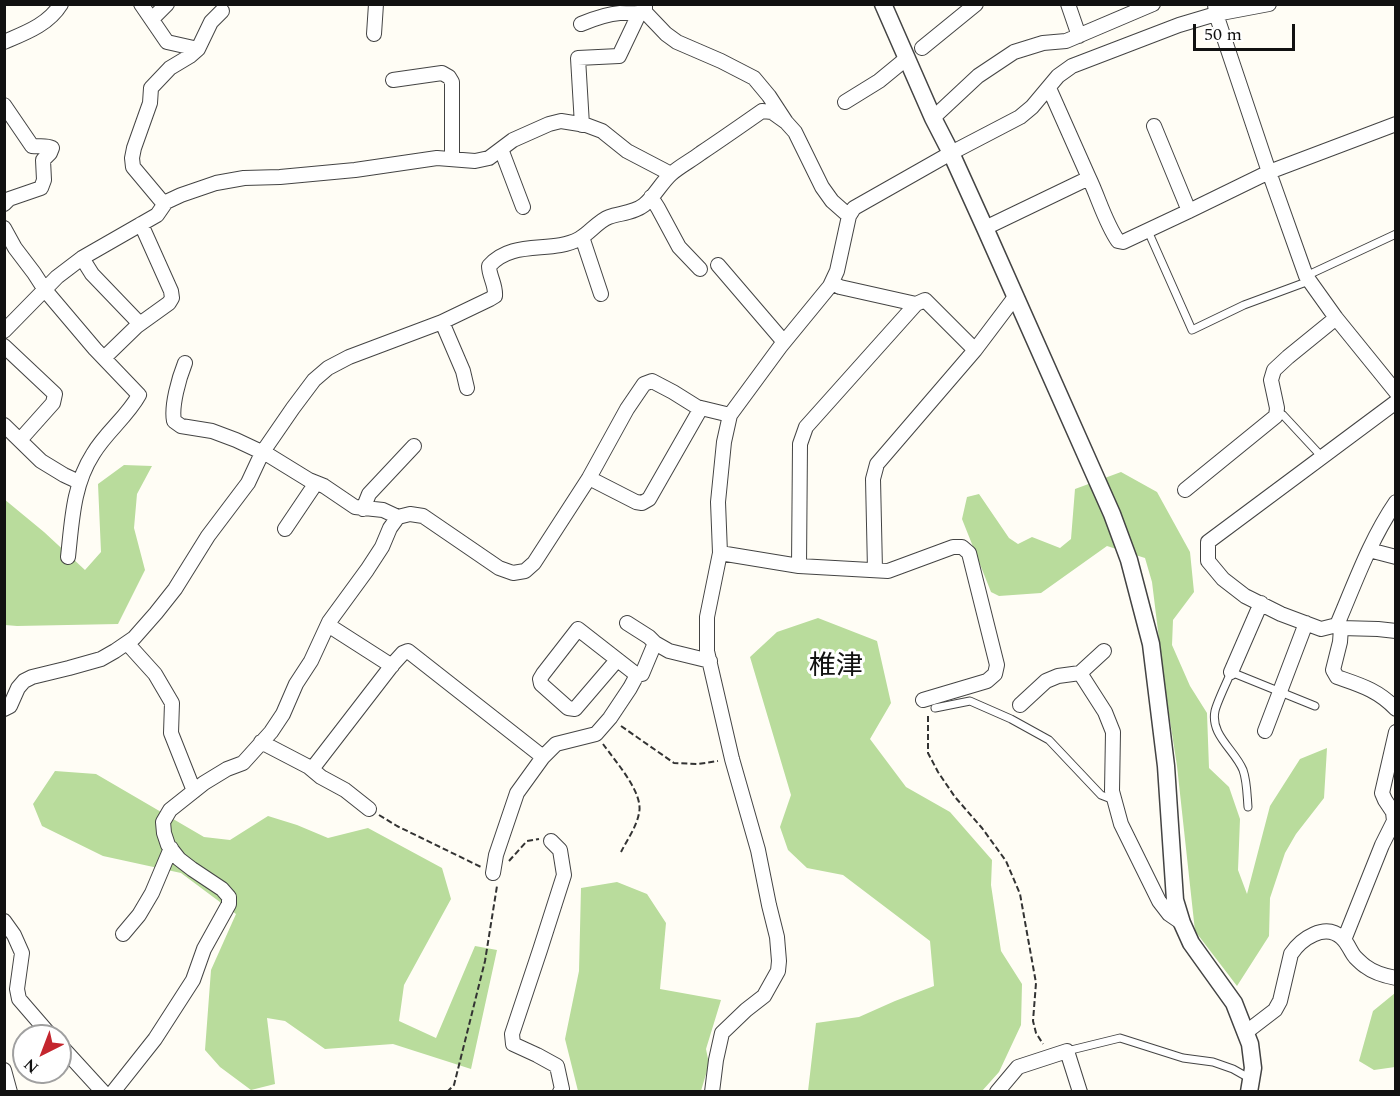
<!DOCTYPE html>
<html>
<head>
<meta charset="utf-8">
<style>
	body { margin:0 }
	#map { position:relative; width:1400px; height:1096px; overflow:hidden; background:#fffdf5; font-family:Spectral,serif }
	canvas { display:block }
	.frame { position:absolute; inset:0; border:6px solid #111; pointer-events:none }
	.north { position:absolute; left:12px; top:1024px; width:60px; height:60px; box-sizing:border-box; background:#fff; border:2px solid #a0a0a0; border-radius:50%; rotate:222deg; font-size:16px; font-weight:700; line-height:24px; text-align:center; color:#111 }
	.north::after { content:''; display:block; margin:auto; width:21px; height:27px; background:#c4262e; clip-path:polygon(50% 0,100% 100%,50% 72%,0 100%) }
	.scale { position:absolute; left:1193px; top:24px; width:102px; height:27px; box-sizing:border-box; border:3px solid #111; border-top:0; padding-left:8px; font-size:18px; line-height:21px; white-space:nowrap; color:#111; -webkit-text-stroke:4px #fff; paint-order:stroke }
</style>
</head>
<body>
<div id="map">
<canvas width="1400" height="1096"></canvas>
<div class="frame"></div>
<div class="north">N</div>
<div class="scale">50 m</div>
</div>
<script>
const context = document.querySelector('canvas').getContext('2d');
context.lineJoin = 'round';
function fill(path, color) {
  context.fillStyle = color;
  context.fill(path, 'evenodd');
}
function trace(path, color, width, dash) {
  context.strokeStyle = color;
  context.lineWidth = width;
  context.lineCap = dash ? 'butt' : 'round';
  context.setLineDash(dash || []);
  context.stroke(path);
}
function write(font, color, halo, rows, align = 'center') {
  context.font = font + ' Spectral,"Noto Sans JP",serif';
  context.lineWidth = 6;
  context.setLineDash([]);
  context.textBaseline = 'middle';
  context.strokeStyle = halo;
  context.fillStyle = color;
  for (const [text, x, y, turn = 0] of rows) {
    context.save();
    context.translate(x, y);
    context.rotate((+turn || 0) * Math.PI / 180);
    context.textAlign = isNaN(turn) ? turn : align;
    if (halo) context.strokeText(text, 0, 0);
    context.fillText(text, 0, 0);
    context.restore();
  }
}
fill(new Path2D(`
	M124,465L152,466L137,494L134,528L145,570L118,624L17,626L5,625L4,499L44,532L85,570L101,552L98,484Z
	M1121,472L1157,492L1190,552L1194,592L1173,620L1172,645L1190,686L1207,713L1209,768L1229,787L1240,819L1238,870L1247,894L1270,806L1300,759L1327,748L1324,798L1296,834L1285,853L1270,898L1269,936L1237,986L1195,931L1177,766L1165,688L1152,582L1145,558L1107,546L1041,593L999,596L991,592L962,519L967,497L979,494L1009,538L1018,544L1032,537L1060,548L1071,539L1075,489Z
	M818,618L877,641L891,703L870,739L906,787L950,812L992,860L991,885L1001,951L1022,984L1021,1025L999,1072L982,1091H808L816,1023L859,1017L895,1001L934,986L930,941L843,875L807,868L788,850L780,827L791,795L750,657L777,632Z
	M55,771L96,774L204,837L230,840L268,816L297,825L328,838L368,828L442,868L451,899L404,985L399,1021L436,1038L475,946L497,950L471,1069L393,1044L325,1049L285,1021L267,1018L275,1084L251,1090L220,1067L205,1050L211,970L236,914L181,873L103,856L42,826L33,804Z
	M617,882L647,894L666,923L660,989L721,1000L706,1049L709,1064L701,1091H578L565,1039L579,971L581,888Z
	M1395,993V1067L1374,1070L1359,1061L1373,1011Z`), '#b9dc9c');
const service = new Path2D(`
	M1148,231L1192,330L1244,305L1309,281
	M1306,276L1396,234
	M1276,411L1283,415L1322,457
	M935,708L970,701L1011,719L1049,740L1101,795L1114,800
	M1248,807C1247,795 1247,781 1243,770C1235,750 1210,735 1215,711C1217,702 1227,682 1231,672L1315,706
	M1067,1051L1120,1038L1183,1058L1213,1062L1233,1069L1249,1078`);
const minor = new Path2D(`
	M141,4L167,42L198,49
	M645,4V12L666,34L677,42L721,61L754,78L769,96L786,122L795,132L822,187L832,201L849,216
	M1068,4L1079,36
	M1215,4L1216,14L1269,172L1306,276L1336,318L1396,392
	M152,19L167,4
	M581,24C593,19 606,14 620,13C628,13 636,14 645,12
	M374,34L376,4
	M4,42C25,33 48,25 61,4
	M922,48L976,4
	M393,80L442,73L449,77L452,82V159
	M1049,88L1089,178
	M845,102L879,81L907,58
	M4,105L32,146C39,147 46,145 52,148L50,153L43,160L44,180L41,188L9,199L4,204
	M933,118L978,76L1014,52L1043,43L1066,41L1153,4
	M582,125L578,58L619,56L639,14
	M1154,126L1189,211
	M501,149L523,207
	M651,197L658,208L679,247L700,269
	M164,204L133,167L132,158L134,148L150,103L151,88L170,68L190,56L198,49L211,22L222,11
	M4,228L15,248L34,273L45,290L95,349L139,395C127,417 106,432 93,454C73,485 72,521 68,557
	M985,228L1089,178C1099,199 1105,222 1118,241L1123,242L1189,211L1269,172L1396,124
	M582,237L601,294
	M82,258L92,274L140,324
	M718,265L784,342
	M832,283L840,287L916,304
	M442,322L463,371L467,388
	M4,331L57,277L82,258L157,215L166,202L181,195L216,183L244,178L280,177L355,170L437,158L475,161L489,158L513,140L549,124L561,121L586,125L602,131L627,151L671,174
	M4,346L55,394L53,403L20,440
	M104,358L137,326L169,303L172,298L171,291L141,224
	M185,363C179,378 171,406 174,421L181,426L212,431L236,440L270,456L309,480L324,486L355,507L383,510L398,517
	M1396,402L1208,542V561L1223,579L1245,596L1281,614L1321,629L1337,625L1341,628L1378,629L1396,631
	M4,425L41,461L64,475L79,482
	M589,478L636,502L642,503L649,499L701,408
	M1185,490L1276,416L1277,408L1271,380L1274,370L1288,357L1336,318
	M363,509L369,494L414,446
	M285,529L316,483
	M1369,550L1396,557
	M720,553L799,566L888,571L953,547H962L969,553L997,665L995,674L987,681L923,700
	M799,566L800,444L806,427L916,304L925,300L975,350
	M875,570L873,479L877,464L975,350L1015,297
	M627,623L649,637L655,643L669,651L710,661
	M328,625L392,666
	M1337,625C1355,583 1370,540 1396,502
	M1341,628L1340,642L1333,670L1337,677C1360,685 1378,690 1396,709
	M127,643L155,674L172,703L171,733L194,791
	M617,660L575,709L568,708L541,684L540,679L543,674L578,629L637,675L642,674L655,643
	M1231,672L1261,603
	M1080,673L1105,712L1113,732L1112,791L1121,824L1159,901L1169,914L1182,923
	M1020,705L1046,681L1058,676L1080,673L1104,651
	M4,709L10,706L18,688L24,681L32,677L69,668L101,659L115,651L134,638L156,613L175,589L208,536L248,483L262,453L293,408L314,380L328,368L349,357L442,322L490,299L495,296C496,285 489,276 489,266C513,239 551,254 579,239C590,233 598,221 609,217C620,213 634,213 644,205C655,196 661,183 671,174C680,166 692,160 701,153C722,139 742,125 762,111L772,112L786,122
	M1265,731L1306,623
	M261,742L309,767L321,777L345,790L369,809
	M312,769L393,664L403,653L408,651L543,757
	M551,841L560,850L564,875L540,950L512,1034L513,1044L537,1055L557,1066L562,1089L560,1092
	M493,873L496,855L517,793L543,757L556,744L596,734L610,718L630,688L637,675
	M4,921L14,935L22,953L17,989L19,999L51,1036
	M123,934L139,915L152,893L171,848
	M1344,940L1382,845L1394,821L1393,812L1385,800L1382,793L1396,732
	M1245,1033L1275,1010L1280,1001L1291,954C1301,939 1325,922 1342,938C1348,943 1350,951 1355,957C1358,960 1362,964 1365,966C1374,973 1385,976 1396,978
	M60,1045L103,1092
	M4,1070L10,1092
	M113,1092L155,1039L193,980L204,949L229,904V897L222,889L192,869L179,859L168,845L164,833L163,822L170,810L204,783L227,769L243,763L271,732L283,714L296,684L311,661L329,622L367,570L382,547L390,528L398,517L410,514L423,516L499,568L513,573L525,571L534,563L589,478L627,409L644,384L652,381L673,392L697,407L730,415
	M712,1092L716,1060L722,1033L746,1010L764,996L778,971L779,961L777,937L769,905L758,850L732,759L707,651V617L720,553L718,502L724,442L730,415L780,347L830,286L837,271L849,216L854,208L951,153L1020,117L1032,107L1058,76L1072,66L1179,25L1216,14L1269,4
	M997,1092L1018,1067L1067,1051L1080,1092`);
const tertiary = new Path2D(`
	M883,4L933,118L951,153L985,228L1112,514L1129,560L1151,644L1166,766L1175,900L1182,923L1191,943L1234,1003L1250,1044L1253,1068L1249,1092`);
trace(service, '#444', 9);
trace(minor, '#444', 16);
trace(tertiary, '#444', 19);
trace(new Path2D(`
	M928,716V753L938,772L955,797L982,828L1006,861L1020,894L1036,983L1033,1021L1036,1033L1043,1044
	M621,726L674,763L698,764L718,761
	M603,744C615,761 644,793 639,813C637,826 627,840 621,852
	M379,815L397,826L481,867
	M509,861L527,841L539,839
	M447,1092L454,1085L485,961L497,886`), '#333', 2, [6, 3]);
trace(service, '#fff', 7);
trace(minor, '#fff', 14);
trace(tertiary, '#fff', 16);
write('27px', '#111', '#fff', [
	["椎津",836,669]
]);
</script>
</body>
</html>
